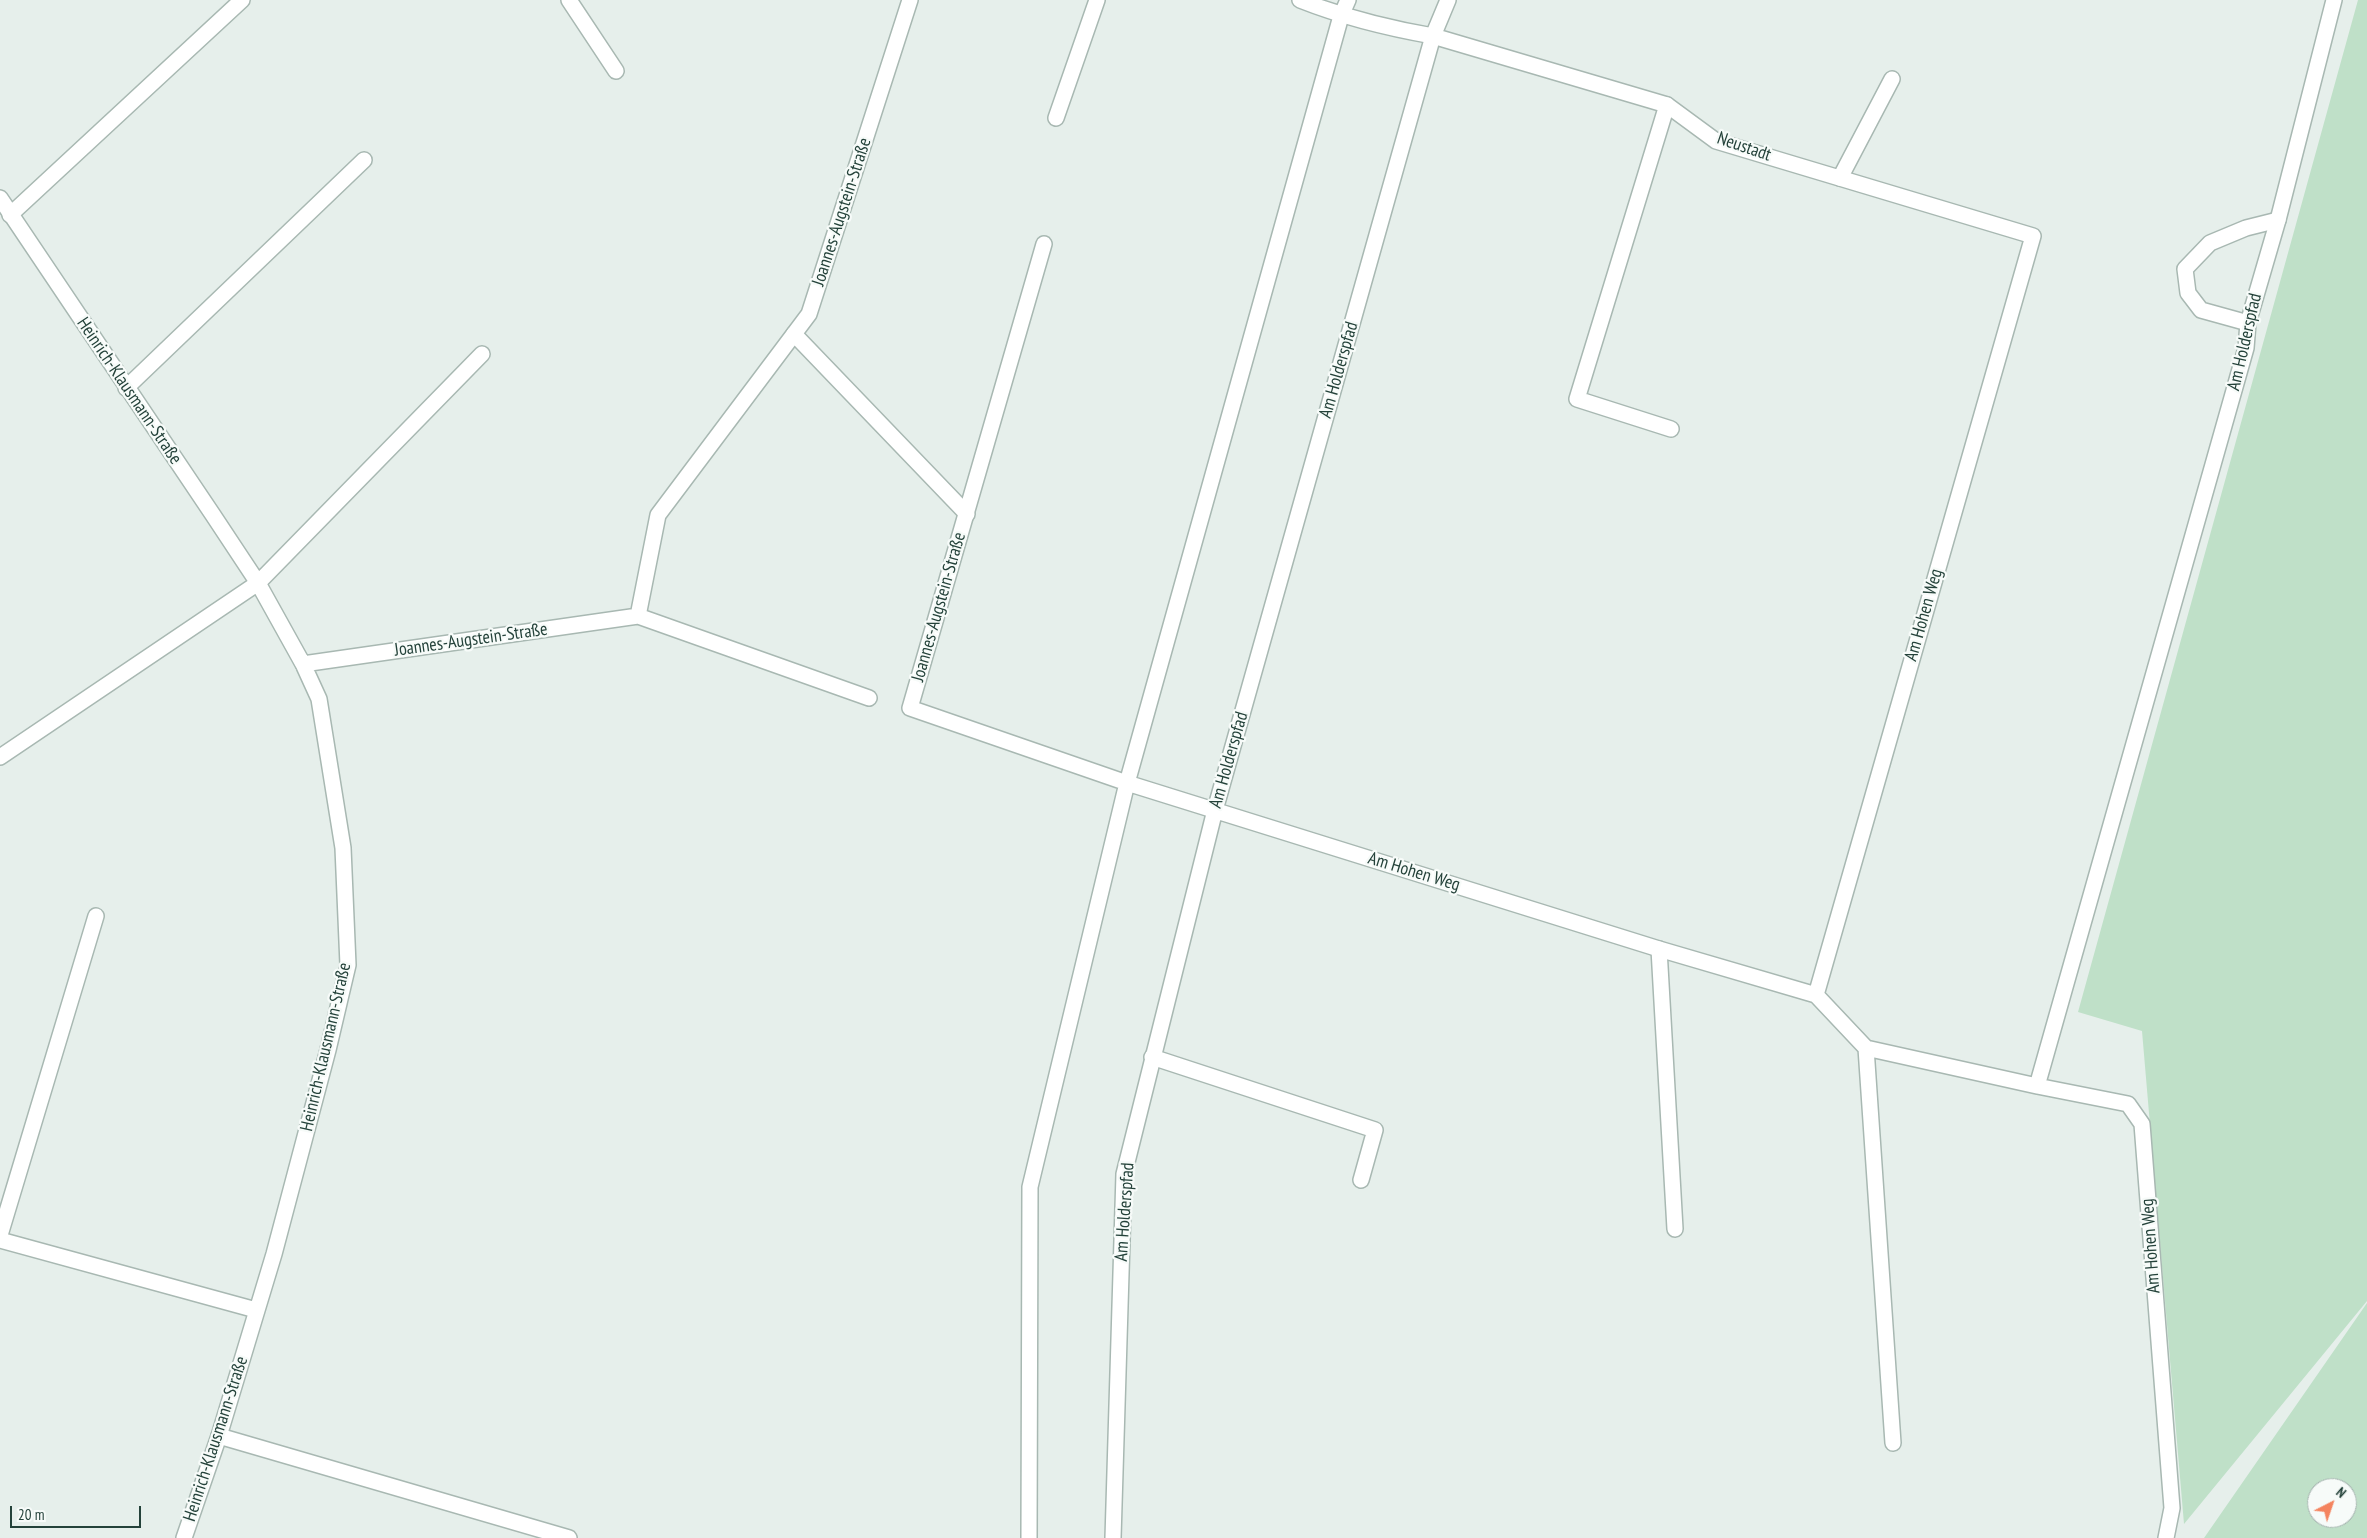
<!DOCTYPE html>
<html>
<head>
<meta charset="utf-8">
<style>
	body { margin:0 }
	#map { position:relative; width:2367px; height:1538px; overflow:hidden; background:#e6efeb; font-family:"PT Sans Narrow",sans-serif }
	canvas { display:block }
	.north { position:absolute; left:2307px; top:1478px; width:50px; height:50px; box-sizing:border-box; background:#f7fbf9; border:1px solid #a3b1ad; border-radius:50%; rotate:41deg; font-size:14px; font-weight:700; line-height:20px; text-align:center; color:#24423a }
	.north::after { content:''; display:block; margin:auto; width:18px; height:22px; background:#f4845f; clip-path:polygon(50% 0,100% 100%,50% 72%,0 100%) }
	.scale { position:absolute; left:10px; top:1506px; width:131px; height:22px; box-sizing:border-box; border:2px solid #24423a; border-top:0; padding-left:6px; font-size:15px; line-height:18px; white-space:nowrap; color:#24423a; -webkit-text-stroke:4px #f7fbf9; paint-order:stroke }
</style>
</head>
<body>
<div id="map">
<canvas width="2367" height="1538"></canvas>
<div class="north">N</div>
<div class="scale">20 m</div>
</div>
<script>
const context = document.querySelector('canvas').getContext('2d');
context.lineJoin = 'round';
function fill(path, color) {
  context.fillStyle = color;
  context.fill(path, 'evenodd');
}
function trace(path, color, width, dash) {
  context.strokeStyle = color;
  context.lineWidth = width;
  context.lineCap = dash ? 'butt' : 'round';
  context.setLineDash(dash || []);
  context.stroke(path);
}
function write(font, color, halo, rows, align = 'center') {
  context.font = font + ' "PT Sans Narrow",sans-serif';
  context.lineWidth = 4.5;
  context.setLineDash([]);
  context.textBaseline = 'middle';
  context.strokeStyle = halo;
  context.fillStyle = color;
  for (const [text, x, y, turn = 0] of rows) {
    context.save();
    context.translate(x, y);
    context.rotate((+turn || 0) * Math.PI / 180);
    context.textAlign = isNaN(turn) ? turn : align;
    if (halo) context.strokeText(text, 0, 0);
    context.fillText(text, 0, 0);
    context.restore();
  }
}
fill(new Path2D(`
	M2358,0H2367V1301L2184,1524L2142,1031L2078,1012Z
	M2367,1303V1538H2204ZM2317,1488H2347V1518H2317Z`), '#bfe0c8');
const lane = new Path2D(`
	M1300,0C1343,17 1387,28 1433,36
	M1667,105L1577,399L1671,429
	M1056,118L1097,0
	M1840,178L1892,79
	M10,215L242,0
	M2248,323L2201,310L2188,293L2185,269L2210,243L2246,228L2278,220
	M794,334L967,514
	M126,388L364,160
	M1659,949L1675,1229
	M1152,1057L1375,1130L1361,1180
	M0,1235L96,916
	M219,1436L569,1538`);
const street = new Path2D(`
	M569,0L616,71
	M1433,36L1667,105L1716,141L2033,236L1816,995
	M0,198L213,515L258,583L303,664L319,699L343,848L348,965L328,1050L274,1254L219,1436L184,1538
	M1044,244L910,708L1127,783L1659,949L1816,995L1866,1048L1893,1443
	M638,616L869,698
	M303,664L638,616L658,515L809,314L910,0
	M0,757L258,583L482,354
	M1866,1048L2037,1086
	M0,1240L256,1310
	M1029,1538L1030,1187L1127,783L1341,16L1348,0
	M1113,1538L1124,1174L1215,810L1433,36L1448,0
	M2166,1538L2172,1508L2142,1124L2128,1104L2037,1086L2246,348L2248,323L2278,220L2334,0`);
trace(lane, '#a8b8b2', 18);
trace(street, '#a8b8b2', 18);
trace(lane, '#fff', 15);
trace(street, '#fff', 15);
write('18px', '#24423a', '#f7fbf9', [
	["Neustadt",1744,147,19],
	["Joannes-Augstein-Straße",842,212,-72],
	["Am Holderspfad",2245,342,-77],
	["Am Holderspfad",1339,370,-74],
	["Heinrich-Klausmann-Straße",129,391,56],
	["Joannes-Augstein-Straße",939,607,-74],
	["Am Hohen Weg",1924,615,-74],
	["Joannes-Augstein-Straße",471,640,-8],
	["Am Holderspfad",1229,760,-74],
	["Am Hohen Weg",1414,872,17],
	["Heinrich-Klausmann-Straße",326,1047,-77],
	["Am Holderspfad",1125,1212,-86],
	["Am Hohen Weg",2151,1246,-94],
	["Heinrich-Klausmann-Straße",216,1439,-72]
]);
</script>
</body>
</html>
